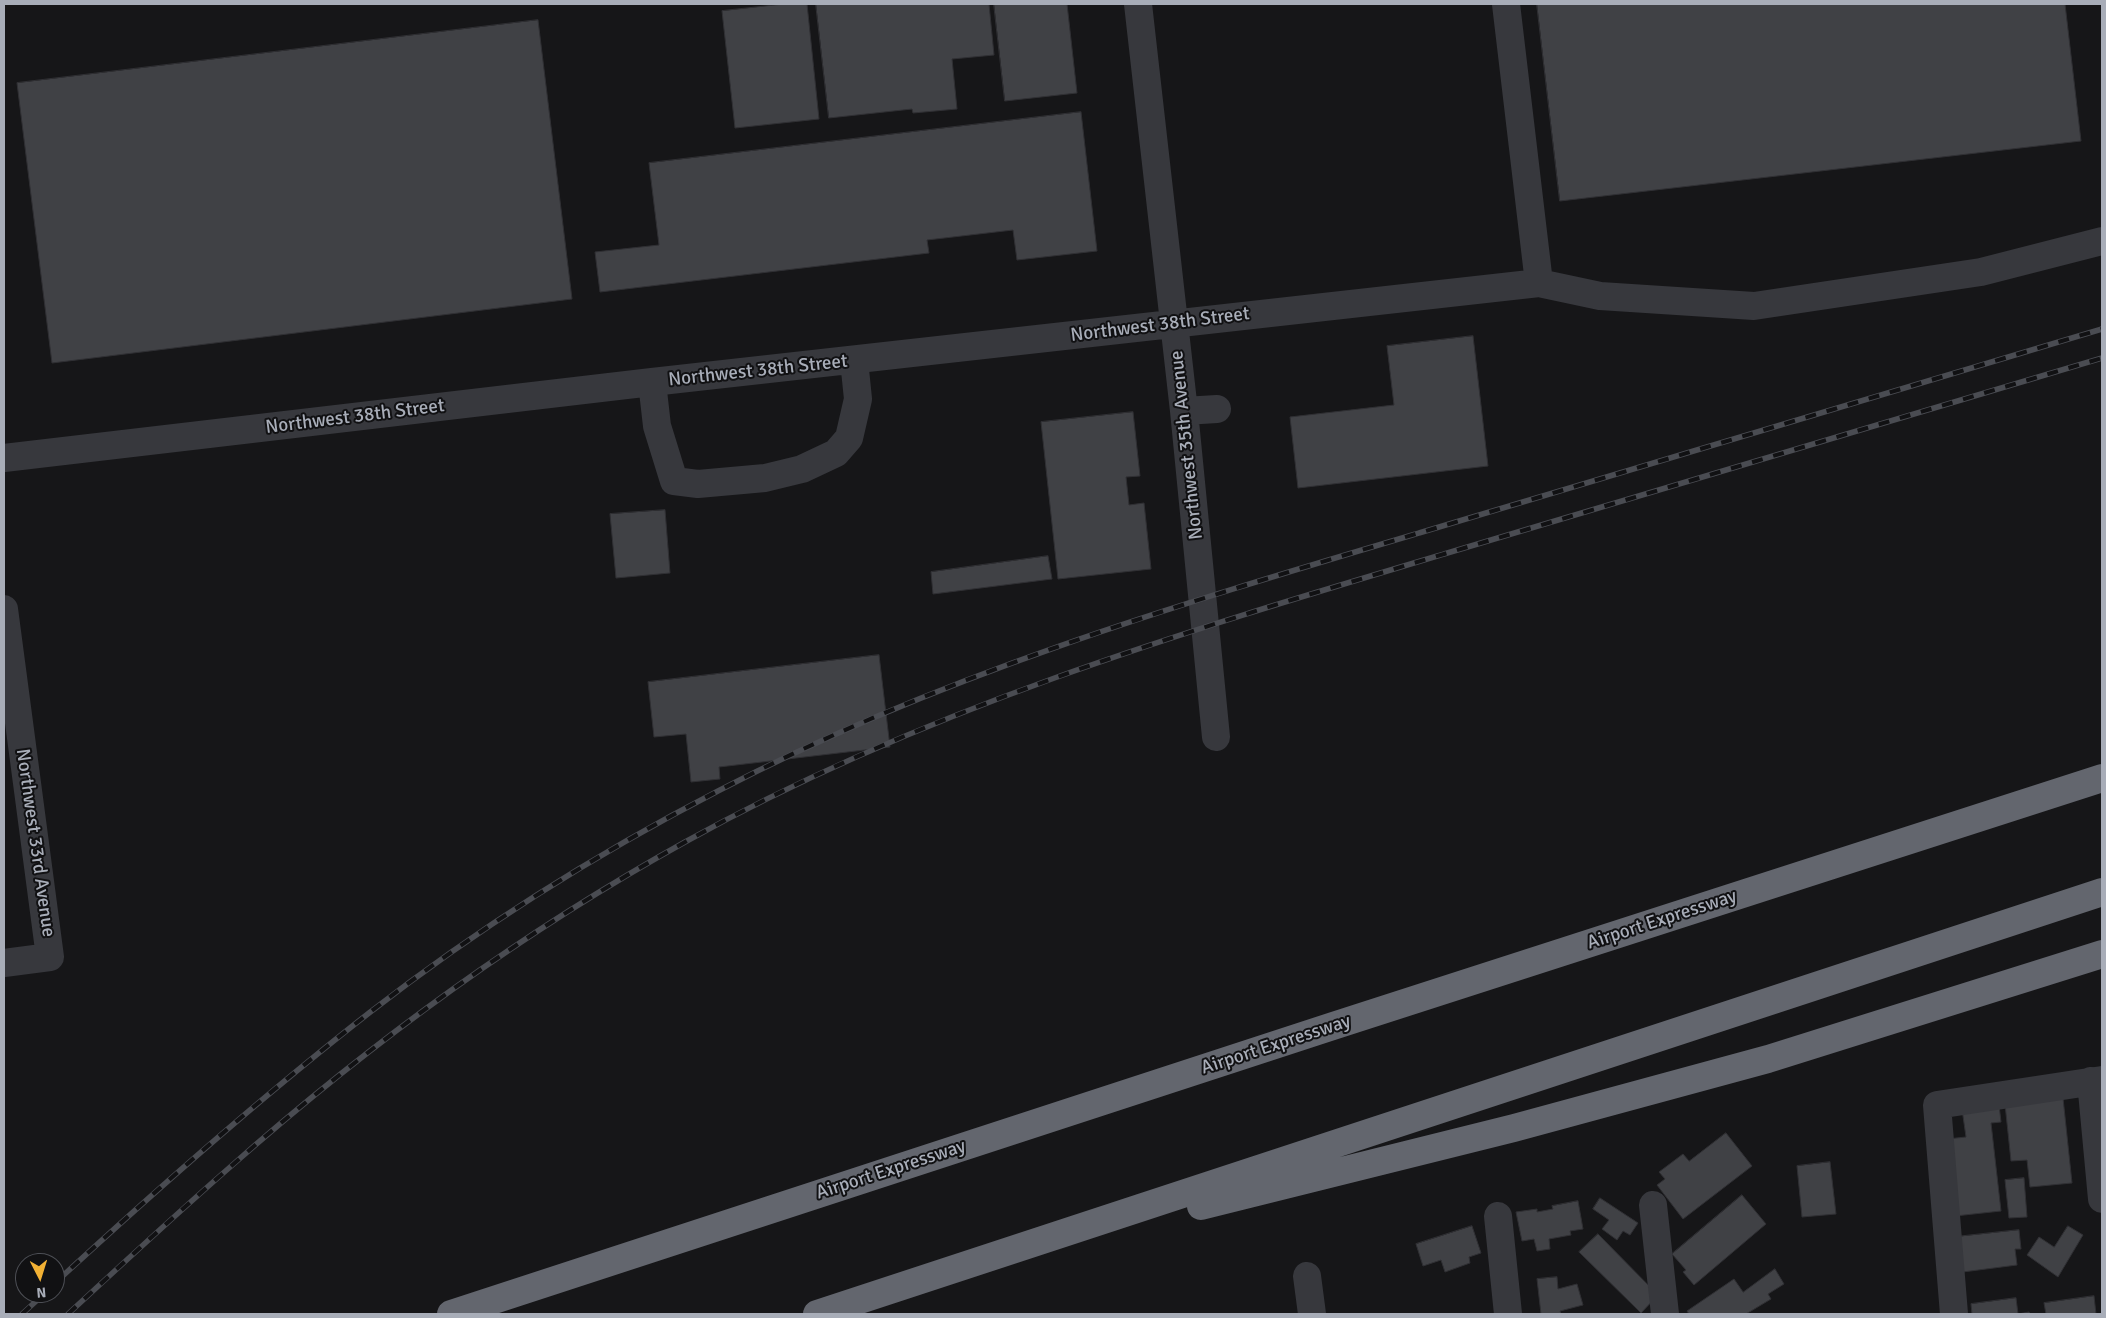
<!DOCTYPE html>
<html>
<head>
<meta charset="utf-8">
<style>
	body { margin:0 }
	#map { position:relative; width:2106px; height:1318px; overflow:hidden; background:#161618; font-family:Signika,sans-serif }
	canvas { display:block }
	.frame { position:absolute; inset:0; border:5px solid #a8adb8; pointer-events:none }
	.north { position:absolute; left:15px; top:1253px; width:50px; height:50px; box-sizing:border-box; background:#111113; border:1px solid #4d4f55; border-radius:50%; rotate:175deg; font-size:14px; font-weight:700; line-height:20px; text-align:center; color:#a8adb8 }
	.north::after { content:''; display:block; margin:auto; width:18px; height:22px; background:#f2b134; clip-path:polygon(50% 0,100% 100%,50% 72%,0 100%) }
</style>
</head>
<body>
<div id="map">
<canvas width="2106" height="1318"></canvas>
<div class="frame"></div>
<div class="north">N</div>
</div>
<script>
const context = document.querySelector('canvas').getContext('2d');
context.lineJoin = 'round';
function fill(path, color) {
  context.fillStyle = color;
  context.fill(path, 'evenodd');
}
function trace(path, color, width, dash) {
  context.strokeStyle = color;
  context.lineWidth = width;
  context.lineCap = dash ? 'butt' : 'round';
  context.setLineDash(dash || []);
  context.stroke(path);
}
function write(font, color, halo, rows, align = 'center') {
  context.font = font + ' Signika,sans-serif';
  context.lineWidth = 4;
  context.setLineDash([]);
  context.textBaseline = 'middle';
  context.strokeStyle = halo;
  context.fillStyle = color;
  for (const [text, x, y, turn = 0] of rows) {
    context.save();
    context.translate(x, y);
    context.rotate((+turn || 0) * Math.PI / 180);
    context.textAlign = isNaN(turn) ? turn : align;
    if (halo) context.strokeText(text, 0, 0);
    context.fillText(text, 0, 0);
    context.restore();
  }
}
const building = new Path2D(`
	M784,4H807L819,119L735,128L722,11Z
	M816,4H989L994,55L952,59L957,109L913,113L912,109L829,118Z
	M994,4H1067L1077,93L1005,101Z
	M1537,4H2065L2081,141L1560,201Z
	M538,20L572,299L52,363L17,83Z
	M1081,112L1097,251L1017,260L1013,230L927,240L929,253L600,292L595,252L659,245L649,163Z
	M1473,336L1488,466L1298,488L1290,417L1394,405L1387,346Z
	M1133,412L1140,476L1126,477L1129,505L1144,503L1151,569L1058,579L1041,422Z
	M665,510L670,573L616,578L610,514Z
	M1048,556L1052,579L933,594L931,572Z
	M879,655L890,747L719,767L720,779L691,782L686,734L654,737L648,682Z
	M2063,1098L2072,1183L2030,1187L2027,1160L2011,1161L2005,1104Z
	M1999,1105L2001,1122L1991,1123L2001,1211L1955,1216L1947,1139L1966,1137L1962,1109Z
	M1726,1133L1752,1166L1683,1219L1657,1185L1665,1179L1659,1172L1683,1154L1689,1161Z
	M1830,1162L1836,1214L1802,1217L1797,1166Z
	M2024,1178L2027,1217L2009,1218L2005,1180Z
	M1742,1195L1766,1224L1694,1285L1683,1272L1686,1270L1672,1254Z
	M1600,1198L1638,1223L1630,1235L1623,1231L1617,1240L1602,1229L1609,1220L1593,1209Z
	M1578,1201L1583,1229L1570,1231L1571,1235L1549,1239L1550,1249L1537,1251L1534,1239L1522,1241L1516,1212L1537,1209V1212L1553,1209L1552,1206Z
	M1472,1226L1481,1253L1469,1257L1470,1263L1445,1272L1441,1260L1423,1266L1416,1244Z
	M2068,1226L2083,1235L2058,1277L2027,1255L2039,1237L2054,1247Z
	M2019,1230L2021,1249H2015L2017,1265L1955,1273V1237Z
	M1598,1234L1658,1295L1641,1313L1579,1252Z
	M1775,1269L1784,1284L1768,1294L1771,1299L1746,1314H1689L1687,1311L1734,1279L1743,1292Z
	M1557,1277L1558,1289L1577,1284L1583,1305L1560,1311L1561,1314H1541L1537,1279Z
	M2094,1296L2096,1314H2046L2044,1303Z
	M2016,1298L2018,1314L2029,1312L2030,1314H1972L1971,1304Z`);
fill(building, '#404145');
trace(building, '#303034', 1);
trace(new Path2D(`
	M1138,4L1184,411L1216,737
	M1506,4L1539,283
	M652,382L657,426L674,481L698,484L765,478L802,469L836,453L849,438L858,399L854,360
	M1184,411L1217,409
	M4,458L652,382L1539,283L1600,296L1754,306L1981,272L2102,241
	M4,609L50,957L4,963
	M2091,1081L2102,1199
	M1653,1205L1665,1314
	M1498,1216L1508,1314
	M1307,1276L1312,1314
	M1954,1314L1937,1105L2102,1080`), '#37383d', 28);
trace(new Path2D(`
	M1201,1206L1514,1128L1768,1059L2102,954
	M451,1314L1333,1026L2102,778
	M817,1314L2102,892`), '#63666e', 28);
const rail = new Path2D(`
	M55,1283C156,1190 260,1098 369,1013C477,929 596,854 718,791C940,675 1180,604 1419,533C1647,465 1874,397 2102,329
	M22,1314L45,1293
	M68,1314C121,1265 174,1216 229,1168C369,1044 521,933 685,842C924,709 1183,632 1444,554C1663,489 1883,423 2102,358`);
trace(rail, '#4a4c52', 5.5);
trace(rail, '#111113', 4, [11]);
write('19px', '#a8adb8', '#111113', [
	["Northwest 38th Street",1160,325,-7],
	["Northwest 38th Street",758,371,-6],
	["Northwest 38th Street",355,417,-7],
	["Northwest 35th Avenue",1187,445,-96],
	["Northwest 33rd Avenue",35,843,82],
	["Airport Expressway",1662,920,-18],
	["Airport Expressway",1276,1045,-18],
	["Airport Expressway",891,1170,-18]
]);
</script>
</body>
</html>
